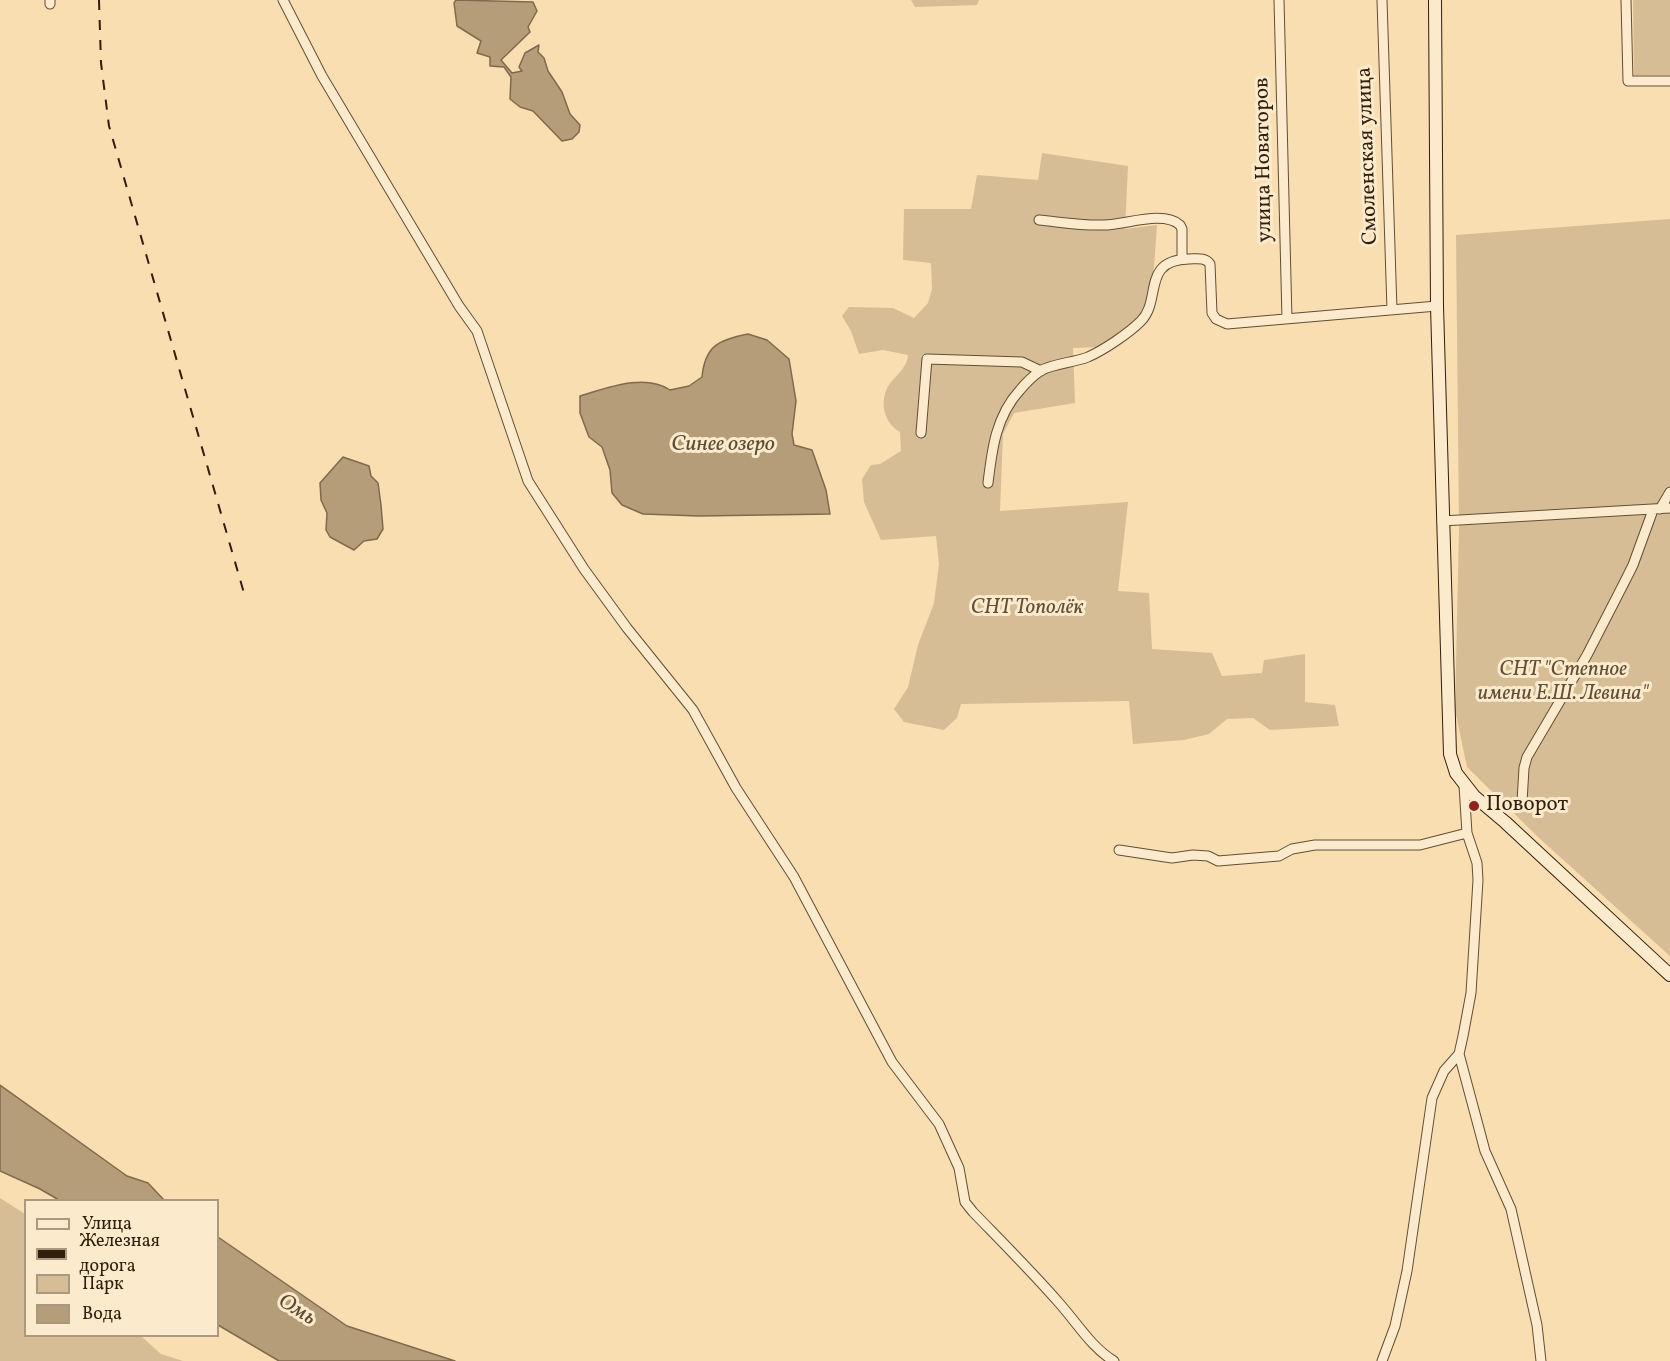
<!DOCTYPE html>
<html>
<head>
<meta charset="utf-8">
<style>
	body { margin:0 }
	#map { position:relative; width:1670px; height:1361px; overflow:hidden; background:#f9deb1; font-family:Vollkorn,serif }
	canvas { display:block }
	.legend { position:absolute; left:24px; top:1199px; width:195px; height:138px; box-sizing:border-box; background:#fbeacc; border:2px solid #aa987f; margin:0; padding:8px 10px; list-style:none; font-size:18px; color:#311e0c }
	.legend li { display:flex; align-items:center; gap:12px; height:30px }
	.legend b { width:30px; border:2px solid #aa987f }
</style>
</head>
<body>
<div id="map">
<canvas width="1670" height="1361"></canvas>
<ul class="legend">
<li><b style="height:8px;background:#fbeacc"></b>Улица</li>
<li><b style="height:8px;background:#311e0c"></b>Железная дорога</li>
<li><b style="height:16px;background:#d7bd95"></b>Парк</li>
<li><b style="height:16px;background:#b59d79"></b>Вода</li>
</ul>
</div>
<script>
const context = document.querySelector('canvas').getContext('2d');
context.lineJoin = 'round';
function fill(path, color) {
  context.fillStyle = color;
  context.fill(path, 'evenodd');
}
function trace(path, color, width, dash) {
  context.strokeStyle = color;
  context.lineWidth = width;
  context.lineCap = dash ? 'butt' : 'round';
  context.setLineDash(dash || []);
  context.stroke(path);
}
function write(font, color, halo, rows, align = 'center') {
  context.font = font + ' Vollkorn,serif';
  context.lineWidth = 6;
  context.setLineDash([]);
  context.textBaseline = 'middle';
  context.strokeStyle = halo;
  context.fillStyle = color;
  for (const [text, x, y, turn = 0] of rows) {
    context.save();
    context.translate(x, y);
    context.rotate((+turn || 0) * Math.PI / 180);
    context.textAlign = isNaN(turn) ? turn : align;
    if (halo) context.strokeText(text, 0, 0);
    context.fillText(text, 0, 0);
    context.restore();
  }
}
fill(new Path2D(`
	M911,0H979L977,5L915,7Z
	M1633,0H1670V75H1634Z
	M1042,153L1128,166L1125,229L1157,225L1153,281L1139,321L1100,347L1073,348L1075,403L1014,413L1003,434L1000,511L1128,502L1118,591L1149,593L1152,649L1212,653L1222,676L1262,673L1264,660L1305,654V702L1335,705L1339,726L1270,730L1253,718L1227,719L1209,734L1184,740L1133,744L1129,701L961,704L957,718L944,730L904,722L894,709L908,687L918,645L934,603L939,564L936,536L881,540L864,502L862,479L871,465L880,464L901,451L900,432C886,424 880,407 886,391C891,377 907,371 908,355L883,350L859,354L851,331L842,316L849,307L893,308L914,318L928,303L932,289L931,263L903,260L904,209H971L977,175L1038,180Z
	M1670,219V956L1539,838L1467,767L1455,710L1459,528L1456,235Z
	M0,1198L25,1214L26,1336H141L161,1354L183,1361H0Z`), '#d7bd95');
const water = new Path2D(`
	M456,0L533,2L537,11L528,27L530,32L501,60L512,73L522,71L519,67L525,53L539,45L538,52L544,58L548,71L562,92L570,114L580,125L579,132L572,139L562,141L533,111L520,107L510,99L511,77L504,67L490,66V57L477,53L481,41L457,26L454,3Z
	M748,334L767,340L789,359L796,401L792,434L794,445L812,450L826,490L830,514L699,516L643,514L622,505L612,493L610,470L602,447L589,437L580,413V396C607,388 645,373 670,390L689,386L702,377C705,346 718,340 748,334Z
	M343,457L369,466L371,476L378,483L381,505L383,529L377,539L364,541L354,550L330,537L326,530L327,513L321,500L320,483Z
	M0,1085L127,1176L148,1183L164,1200H59L40,1189L0,1171Z
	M218,1237L347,1326L455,1361H279L218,1325Z`);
fill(water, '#b59d79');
trace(water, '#806a4d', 1.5);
const street = new Path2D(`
	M50,0V4
	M283,0L322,76L459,306L477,331L528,481L584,569L627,628L693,710L736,788L794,877L892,1062L939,1124L959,1168L965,1202L973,1212C1002,1242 1032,1272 1060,1304C1077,1323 1092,1348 1114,1361
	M1279,0L1287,319
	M1382,0L1392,310
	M1626,0L1628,81H1670
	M1039,220C1060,222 1082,226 1104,225C1125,225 1163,210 1180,225L1182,229V259
	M921,433L927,359L1022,362L1041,371
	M988,483C992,449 996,416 1020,390C1025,384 1033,376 1040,371C1054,363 1073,363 1088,357C1104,350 1129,333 1141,321C1162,300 1141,260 1189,259C1197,259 1205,257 1210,264L1212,313L1216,319L1227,324L1437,306
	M1660,509L1670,492
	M1442,521L1670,508
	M1522,802L1524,768L1527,757L1587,655L1624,583L1633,565L1653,510
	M1119,850L1172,858L1193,855L1208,856L1218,861L1279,856L1292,849L1315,845H1420L1467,833
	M1459,1054L1485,1151L1511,1209L1537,1325L1541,1361
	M1382,1361L1395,1326L1407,1271L1432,1098L1444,1071L1459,1054L1463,1036L1471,993L1478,880L1477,863L1467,833L1464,786`);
const secondary = new Path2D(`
	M1435,0L1437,306L1450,754L1456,773L1474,796L1505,822L1670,975`);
trace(street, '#634e35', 11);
trace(secondary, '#311e0c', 14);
trace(street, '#fbeacc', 9);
trace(secondary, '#fbeacc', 12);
trace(new Path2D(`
	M99,0L101,63L109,126L246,600`), '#311e0c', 2, [10, 10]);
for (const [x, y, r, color] of [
	[1474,806,6,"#8f2418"]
]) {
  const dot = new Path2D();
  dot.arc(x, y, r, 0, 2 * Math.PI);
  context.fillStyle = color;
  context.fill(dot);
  trace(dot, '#fbeacc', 2);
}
write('21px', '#311e0c', '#fbeacc', [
	["Смоленская улица",1369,156,-92],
	["улица Новаторов",1265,160,-91]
]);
write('italic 21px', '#634e35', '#fbeacc', [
	["СНТ Тополёк",1027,609],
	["СНТ \"Степное",1563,671],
	["имени Е.Ш. Левина\"",1563,695]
]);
write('21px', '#311e0c', '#fbeacc', [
	["Поворот",1486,806]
], 'left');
write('italic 22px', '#5f4a32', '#fbeacc', [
	["Синее озеро",723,446],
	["Омь",296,1311,32]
]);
</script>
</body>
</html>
